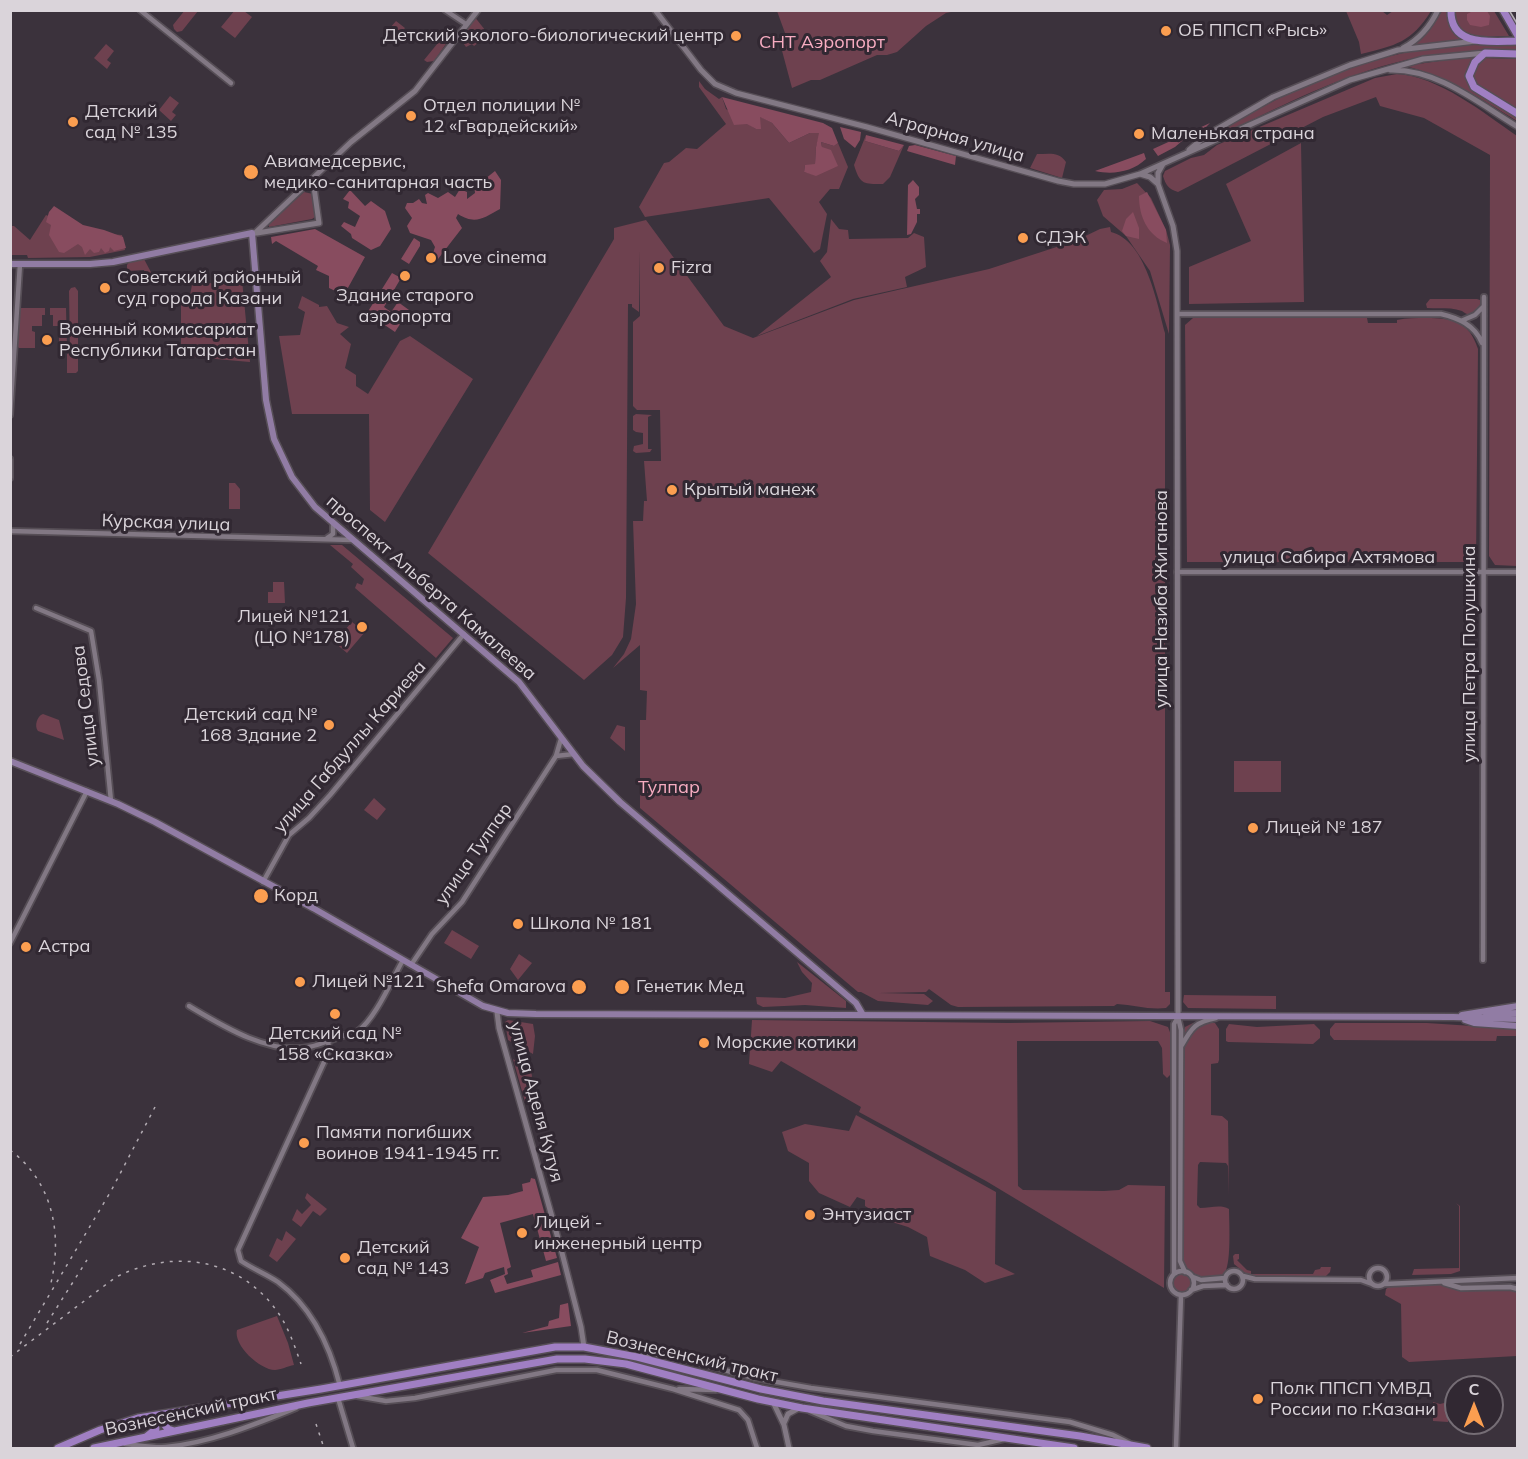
<!DOCTYPE html>
<html>
<head>
<meta charset="utf-8">
<style>
	body { margin:0 }
	#map { position:relative; width:1528px; height:1459px; overflow:hidden; background:#3b323c; font-family:Mulish,sans-serif }
	canvas { display:block }
	.frame { position:absolute; inset:0; border:12px solid #dad4da; pointer-events:none }
	.north { position:absolute; left:1444px; top:1375px; width:60px; height:60px; box-sizing:border-box; background:#312832; border:2px solid #756d75; border-radius:50%; rotate:0deg; font-size:16px; font-weight:700; line-height:24px; text-align:center; color:#dad4da }
	.north::after { content:''; display:block; margin:auto; width:21px; height:27px; background:#fb9e50; clip-path:polygon(50% 0,100% 100%,50% 72%,0 100%) }
</style>
</head>
<body>
<div id="map">
<canvas width="1528" height="1459"></canvas>
<div class="frame"></div>
<div class="north">С</div>
</div>
<script>
const context = document.querySelector('canvas').getContext('2d');
context.lineJoin = 'round';
function fill(path, color) {
  context.fillStyle = color;
  context.fill(path, 'evenodd');
}
function trace(path, color, width, dash) {
  context.strokeStyle = color;
  context.lineWidth = width;
  context.lineCap = dash ? 'butt' : 'round';
  context.setLineDash(dash || []);
  context.stroke(path);
}
function write(font, color, halo, rows, align = 'center') {
  context.font = font + ' Mulish,sans-serif';
  context.lineWidth = 6;
  context.setLineDash([]);
  context.textBaseline = 'middle';
  context.strokeStyle = halo;
  context.fillStyle = color;
  for (const [text, x, y, turn = 0] of rows) {
    context.save();
    context.translate(x, y);
    context.rotate((+turn || 0) * Math.PI / 180);
    context.textAlign = isNaN(turn) ? turn : align;
    if (halo) context.strokeText(text, 0, 0);
    context.fillText(text, 0, 0);
    context.restore();
  }
}
fill(new Path2D(`
	M185,10L198,11L182,31L177,32L174,29L173,25Z
	M235,10L244,11L252,17L235,38L221,27Z
	M777,11V10L956,11L946,13L926,26L897,52L887,55H877L820,80H811L792,88L781,47L789,44Z
	M1346,11H1382L1387,15L1393,11H1431C1411,43 1396,45 1361,54L1359,42Z
	M1442,11H1448C1449,25 1453,34 1467,40L1413,46L1429,31Z
	M1453,11H1494L1509,36C1493,36 1465,41 1455,25C1453,21 1453,15 1453,11Z
	M474,16L489,35L474,46L472,44L466,47L459,37Z
	M396,21L405,28L392,44L383,36Z
	M451,27L455,31L434,61L427,62L424,60Z
	M106,44L114,51L107,60L111,63L107,69L94,58Z
	M1473,44H1517V49C1476,51 1434,52 1394,63C1329,80 1271,111 1211,140L1209,136C1267,104 1326,71 1391,56C1418,49 1445,47 1473,44Z
	M1474,56L1466,72L1469,86L1517,116V121C1481,99 1446,75 1404,66Z
	M1484,58L1517,59V111L1483,89L1472,80L1474,68Z
	M1397,74C1438,76 1484,113 1517,136V566L1495,565L1489,556L1490,155L1424,118L1380,106L1376,97L1323,117L1178,192C1168,189 1166,185 1163,176L1165,171L1191,158L1204,155L1217,145L1375,78Z
	M699,81L705,89L719,99L722,97L726,109L756,129H760L759,116L772,123L789,143L810,133H820L816,147L815,165H805L804,172L816,175L822,147L821,142L834,146L838,143L848,167L839,189H830L819,202L827,214L820,249L814,253L769,198L645,217L639,207L664,163L669,162L686,148L697,149L726,124L699,87Z
	M170,96L179,103L172,112L176,115L171,121L159,110Z
	M866,135L865,141L899,151L904,145L890,177L883,184C864,184 860,185 854,165Z
	M1301,143L1304,302L1189,304V267L1251,241L1226,184Z
	M1037,154C1048,154 1059,151 1066,162L1062,178L1030,168Z
	M1137,183L1151,198L1166,230L1170,245L1169,334L1150,271L1126,236L1103,216L1097,200L1104,190L1122,189Z
	M304,192L313,194L315,217L312,219L269,227V224Z
	M46,215L92,233L122,235L125,250L90,257L28,258L27,255H11V226H14L30,240Z
	M831,219L839,229L848,230L849,239L908,238L914,233L924,237L926,267L905,277L907,287L853,299L757,336L831,277L820,261L827,252Z
	M646,220L724,326L753,338L854,300L989,269L1075,241L1100,229L1110,227L1111,232C1146,241 1157,303 1165,333V992L935,993L1170,992V1004L1166,1008C1149,1010 1134,1005 1117,1004L1114,1006L958,1007L951,1005L929,989L926,992L879,993L924,994L933,1001L928,1005L878,1001L861,992H858L640,808V720H646L647,691L640,690V645L613,668L624,654L631,639L636,604L633,521H643L644,501H647L644,461H661L660,410H637L633,406V322L640,316V250L639,312L632,307V304H628L626,598L623,637L612,655L584,680L428,553L614,239V228Z
	M144,259L153,276H145L144,270L127,271V265L129,262Z
	M242,280L250,362L181,356V299L189,300L192,285Z
	M75,287L78,291V371L76,373H67V354L70,353L69,291L71,288Z
	M302,296L319,305V307L327,306L337,323L349,327L340,334L351,344L345,368L356,375V386L368,394L400,341L410,336L473,379L385,522L370,510L369,414H292L279,336L300,335L305,312L298,308Z
	M1430,299H1477L1480,300C1481,306 1478,313 1471,314C1467,315 1465,313 1462,311C1451,307 1439,309 1427,308L1426,304Z
	M20,308H45V315H42V326H32V331L35,332V348H19L17,346Z
	M50,308H66L67,348L64,350H59V331H62V326H53V315H50Z
	M1193,318H1367L1368,323H1397V320C1407,318 1416,318 1426,318C1453,318 1469,321 1478,349L1476,562H1187L1185,325Z
	M636,414L652,415L648,417V449H652L650,452L636,453L633,451L634,446L643,444V433L636,432L633,430V416Z
	M229,483H235L240,489V509H229Z
	M330,545H342L453,638L436,658L355,588L357,583L362,585L364,579L351,567L353,564Z
	M273,582H284L285,603H268V592H273Z
	M352,622L365,632L347,653L334,642Z
	M43,714L59,720L64,740L38,731C34,726 37,716 43,714Z
	M617,725L625,727V751L610,738Z
	M1234,761H1281V792H1234Z
	M374,798L386,809L377,820L364,810Z
	M452,930L479,946L471,959L444,943Z
	M519,954L532,963L518,980L510,969Z
	M797,962L846,1001V1008L805,1005L763,1007L757,1004L756,997L785,998L811,992L812,983L802,972Z
	M1184,995L1276,996V1009L1188,1008L1183,1002Z
	M508,1020L533,1024L535,1036L533,1054L508,1040L505,1022Z
	M752,1020L1009,1023L1150,1021L1168,1027L1171,1035L1170,1075L1167,1078L1163,1074L1162,1048L1158,1041H1017V1051L1018,1186L1023,1190L1104,1191L1119,1190L1128,1185L1165,1186L1164,1288L986,1181L859,1112L861,1107L781,1061L772,1072L749,1064Z
	M1193,1023H1215L1219,1029V1060L1218,1063L1211,1064V1115L1222,1116L1228,1121L1229,1196L1228,1166L1226,1163L1200,1162L1198,1165L1197,1205L1200,1208C1211,1208 1220,1204 1229,1209C1229,1222 1232,1268 1223,1275C1218,1278 1210,1277 1204,1277C1196,1276 1186,1269 1182,1262V1107L1185,1050L1183,1034L1185,1027Z
	M1335,1023H1427L1518,1029L1517,1036H1497L1496,1041L1334,1040L1330,1035V1029Z
	M1229,1024L1257,1027L1314,1024L1320,1030V1038L1313,1044L1228,1042L1226,1041V1029Z
	M513,1059L531,1070L532,1076L525,1102Z
	M856,1115L996,1192L995,1264L1015,1274L985,1283L965,1270L930,1256L927,1237L908,1227L892,1222L865,1206V1200L857,1197L850,1207L819,1193L809,1181V1163L788,1151L782,1132L805,1124L849,1131Z
	M307,1193L327,1209L320,1216L313,1211L301,1227L292,1220L297,1209L302,1214L311,1205L305,1198Z
	M1456,1203L1460,1206V1271L1451,1274L1412,1275L1414,1269L1459,1268V1206Z
	M286,1231L296,1239L277,1262L269,1256L277,1238L282,1241Z
	M1235,1254H1239V1259L1237,1260L1247,1270L1251,1271V1274H1313L1315,1270L1320,1269L1321,1267H1331L1330,1272L1325,1277H1250L1234,1264L1233,1256Z
	M1172 1283a10 10 0 1 1 20 0a10 10 0 1 1-20 0Z
	M1391,1285H1446L1463,1290L1516,1291L1518,1292L1517,1356L1409,1362L1402,1357L1401,1304L1385,1295L1386,1289Z
	M277,1316L288,1343L294,1365C288,1366 280,1370 275,1370C260,1370 233,1345 237,1330Z
	M1433,1402L1440,1404L1448,1402L1446,1412L1448,1414V1422L1433,1421Z`), '#6e414f');
fill(new Path2D(`
	M1473,11H1487L1490,16L1489,25L1481,27L1470,25L1467,20V14Z
	M722,97L823,123L832,128L838,143L834,146L821,142L822,147L831,150L838,166L816,176L804,172L805,165L815,164L816,147L819,133H810L789,143L772,123L760,117L761,129H756L747,124L734,125Z
	M1210,123L1201,132L1189,135L1175,147L1158,156L1153,149Z
	M840,127L861,132L860,140L855,148L844,139Z
	M866,135L904,145L899,151L865,141Z
	M915,145L956,156L955,165L907,151L909,146Z
	M1144,153L1146,159C1132,172 1113,175 1095,171Z
	M495,171L501,180L500,209C484,218 475,225 458,214L456,218L462,228L438,259L434,261L432,256L435,247L431,240L410,233L407,226L412,218L405,208L407,203H413L419,199L422,203L427,204L425,195L428,193L438,198L448,192L455,197L460,189L467,192V199L475,193L474,182L485,179Z
	M913,180L919,187V195L915,199L917,209H920V214H917V222L911,234L907,235L908,185Z
	M350,190L365,206L371,201L385,211L391,229L380,246L371,250L352,238L351,234L341,226L344,222L355,227L360,216L348,208L349,202L343,199Z
	M1147,192L1166,230L1167,243C1147,235 1139,216 1139,196Z
	M54,206L83,225L104,230L123,237L126,248L114,251L110,247L109,251L105,253L101,248L99,252L94,253L90,249L85,255L82,247L78,244L64,253L59,252L49,235L51,225L46,222L49,212Z
	M1133,212L1139,228V239L1126,236L1122,231L1126,219Z
	M315,229L365,257L344,295L329,288V276L316,270L318,266L276,241L272,244L271,237Z
	M414,238L420,242V246L409,264L401,259Z
	M392,273L401,278L384,307L391,312L398,302L409,310L395,332L367,313Z
	M531,1178L535,1179L557,1258L546,1261L533,1214L500,1223L511,1267L507,1269L508,1274L504,1276L507,1284L533,1277L531,1270L558,1262L561,1275L495,1293L490,1280L505,1274L504,1267L485,1273L483,1278L465,1284L479,1247L461,1238L483,1197L508,1195L523,1191L522,1184L530,1182Z
	M568,1303L571,1326L522,1333L548,1326L549,1321L559,1318L560,1305Z`), '#884c5f');
const minor = new Path2D(`
	M140,10L231,83
	M445,10L466,24
	M1178,314H1441C1458,318 1475,325 1482,343
	M1461,321L1475,315L1483,307
	M10,415L20,264
	M10,459V478
	M10,531L353,540
	M327,538L333,534V523
	M1177,572H1518
	M36,608L91,631L99,680L111,801
	M556,756L574,754
	M263,882L289,835L309,818L330,795L464,634
	M10,943L87,791
	M1483,960L1484,297
	M411,965L432,934L462,902L556,756L561,739
	M189,1006C221,1025 269,1055 309,1047C325,1044 340,1035 357,1032C376,1018 391,981 403,960
	M1178,1017L1181,1030L1180,1261L1185,1272
	M328,1041L329,1049L325,1060L238,1250L241,1261C253,1269 266,1274 278,1282C312,1307 330,1346 340,1386
	M1182,1045C1192,1027 1196,1022 1216,1018
	M1369 1277a9 9 0 1 1 18 0a9 9 0 1 1-18 0Z
	M1225 1280a9 9 0 1 1 18 0a9 9 0 1 1-18 0Z
	M1170 1283a12 12 0 1 1 24 0a12 12 0 1 1-24 0Z
	M1174,1274V1024L1178,1017
	M1243,1276L1255,1279L1361,1280L1372,1284
	M1193,1277L1201,1280L1225,1278
	M1444,1283L1461,1288L1510,1287L1518,1289
	M1385,1284L1518,1278
	M1191,1290L1203,1286L1227,1285
	M641,1356L665,1354L754,1378L811,1388L1070,1422L1113,1435L1129,1443
	M679,1389L716,1390
	M357,1396L386,1401L415,1398L556,1370H597L673,1389L739,1410L748,1420L757,1448
	M338,1398L353,1448
	M810,1411L846,1426L873,1431L978,1445L1004,1439
	M125,1444C138,1445 153,1448 166,1447C210,1443 256,1424 296,1408
	M1176,1448L1181,1295`);
const tertiary = new Path2D(`
	M655,10L701,70L715,84L736,93L867,127L1058,181L1074,184H1105L1140,174L1350,80L1423,59L1485,53
	M1403,48C1420,39 1430,27 1438,10
	M1390,70C1438,69 1478,103 1518,127
	M1189,150L1207,135L1273,97L1350,65L1398,50L1476,41
	M1163,164L1158,173V184L1173,226L1177,251L1178,1017
	M1140,174L1150,177L1158,184
	M255,233L351,142L415,91L478,10
	M257,233L319,223L313,180
	M497,1012L499,1028L561,1249L581,1327L584,1347
	M773,1402L784,1425L789,1448
	M784,1423L788,1414L799,1408`);
const secondary = new Path2D(`
	M10,264H90L113,262L252,233L266,400L274,439L292,477L315,507L519,682L583,766L620,802L856,1003L863,1015
	M10,761L118,804L155,822L313,908L483,1006L508,1013L536,1014L1453,1017L1518,1019
	M1486,1014L1518,1013
	M1462,1015L1518,1006
	M1465,1020L1474,1023L1518,1026`);
const primary = new Path2D(`
	M1451,10C1450,48 1492,41 1518,41
	M1503,10L1518,36
	M1518,54L1485,53L1475,62L1469,76L1474,87L1518,114
	M173,1413L166,1418L164,1424L168,1429L174,1431
	M144,1419L155,1423L156,1429L146,1437
	M58,1448L100,1430L138,1418L321,1389L555,1347H584L637,1357L761,1389L823,1401L1080,1436L1147,1448
	M94,1448L308,1403L557,1359H585L626,1364L758,1399L802,1408L1074,1448`);
trace(minor, '#564e56', 8);
trace(tertiary, '#564e56', 8);
trace(secondary, '#564e56', 9);
trace(primary, '#564e56', 10);
trace(minor, '#827884', 4.5);
trace(tertiary, '#827884', 5);
trace(secondary, '#917ca4', 6);
trace(primary, '#a07fc3', 7);
trace(new Path2D(`
	M1509,10L1518,25`), '#b3acb3', 1.5);
trace(new Path2D(`
	M10,1150C54,1183 63,1236 50,1287
	M47,1323L87,1260
	M20,1344L111,1191L155,1107
	M10,1357L116,1277C174,1248 241,1258 279,1314C289,1329 295,1347 301,1364
	M316,1424L324,1448`), '#b3acb3', 1.5, [3, 6]);
for (const [x, y, r, color] of [
	[1166,31,6,"#fb9e50"],
	[736,36,6,"#fb9e50"],
	[411,116,6,"#fb9e50"],
	[73,122,6,"#fb9e50"],
	[1139,134,6,"#fb9e50"],
	[251,172,8,"#fb9e50"],
	[1023,238,6,"#fb9e50"],
	[431,258,6,"#fb9e50"],
	[659,268,6,"#fb9e50"],
	[405,276,6,"#fb9e50"],
	[105,288,6,"#fb9e50"],
	[47,340,6,"#fb9e50"],
	[672,490,6,"#fb9e50"],
	[362,627,6,"#fb9e50"],
	[329,725,6,"#fb9e50"],
	[1253,828,6,"#fb9e50"],
	[261,896,8,"#fb9e50"],
	[518,924,6,"#fb9e50"],
	[26,947,6,"#fb9e50"],
	[300,982,6,"#fb9e50"],
	[579,987,8,"#fb9e50"],
	[622,987,8,"#fb9e50"],
	[335,1014,6,"#fb9e50"],
	[704,1043,6,"#fb9e50"],
	[304,1143,6,"#fb9e50"],
	[810,1215,6,"#fb9e50"],
	[522,1233,6,"#fb9e50"],
	[345,1258,6,"#fb9e50"],
	[1258,1399,6,"#fb9e50"]
]) {
  const dot = new Path2D();
  dot.arc(x, y, r, 0, 2 * Math.PI);
  context.fillStyle = color;
  context.fill(dot);
  trace(dot, '#312832', 2);
}
write('18px', '#dad4da', '#312832', [
	["ОБ ППСП «Рысь»",1178,31],
	["Детский эколого-биологический центр",724,36,"right"],
	["Отдел полиции №",423,106],
	["12 «Гвардейский»",423,127],
	["Детский",85,112],
	["сад № 135",85,133],
	["Маленькая страна",1151,134],
	["Авиамедсервис,",264,162],
	["медико-санитарная часть",264,183],
	["СДЭК",1035,238],
	["Love cinema",443,258],
	["Fizra",671,268],
	["Советский районный",117,278],
	["суд города Казани",117,299],
	["Здание старого",405,296,"center"],
	["аэропорта",405,317,"center"],
	["Военный комиссариат",59,330],
	["Республики Татарстан",59,351],
	["Крытый манеж",684,490],
	["Лицей №121",350,617,"right"],
	["(ЦО №178)",350,638,"right"],
	["Детский сад №",317,715,"right"],
	["168 Здание 2",317,736,"right"],
	["Лицей № 187",1265,828],
	["Корд",274,896],
	["Школа № 181",530,924],
	["Астра",38,947],
	["Лицей №121",312,982],
	["Shefa Omarova",566,987,"right"],
	["Генетик Мед",636,987],
	["Детский сад №",335,1034,"center"],
	["158 «Сказка»",335,1055,"center"],
	["Морские котики",716,1043],
	["Памяти погибших",316,1133],
	["воинов 1941-1945 гг.",316,1154],
	["Энтузиаст",822,1215],
	["Лицей -",534,1223],
	["инженерный центр",534,1244],
	["Детский",357,1248],
	["сад № 143",357,1269],
	["Полк ППСП УМВД",1270,1389],
	["России по г.Казани",1270,1410]
], 'left');
write('18px', '#f7acc1', '#312832', [
	["СНТ Аэропорт",822,43],
	["Тулпар",669,788]
]);
write('18px', '#dad4da', '#312832', [
	["Аграрная улица",955,137,16],
	["Курская улица",166,523,2],
	["улица Сабира Ахтямова",1329,558],
	["проспект Альберта Камалеева",431,588,41],
	["улица Назиба Жиганова",1162,599,-90],
	["улица Петра Полушкина",1470,654,-90],
	["улица Седова",86,706,-97],
	["улица Габдуллы Кариева",350,747,-49],
	["улица Тулпар",474,854,-55],
	["улица Аделя Кутуя",536,1102,75],
	["Вознесенский тракт",692,1357,13],
	["Вознесенский тракт",191,1412,-12]
]);
</script>
</body>
</html>
